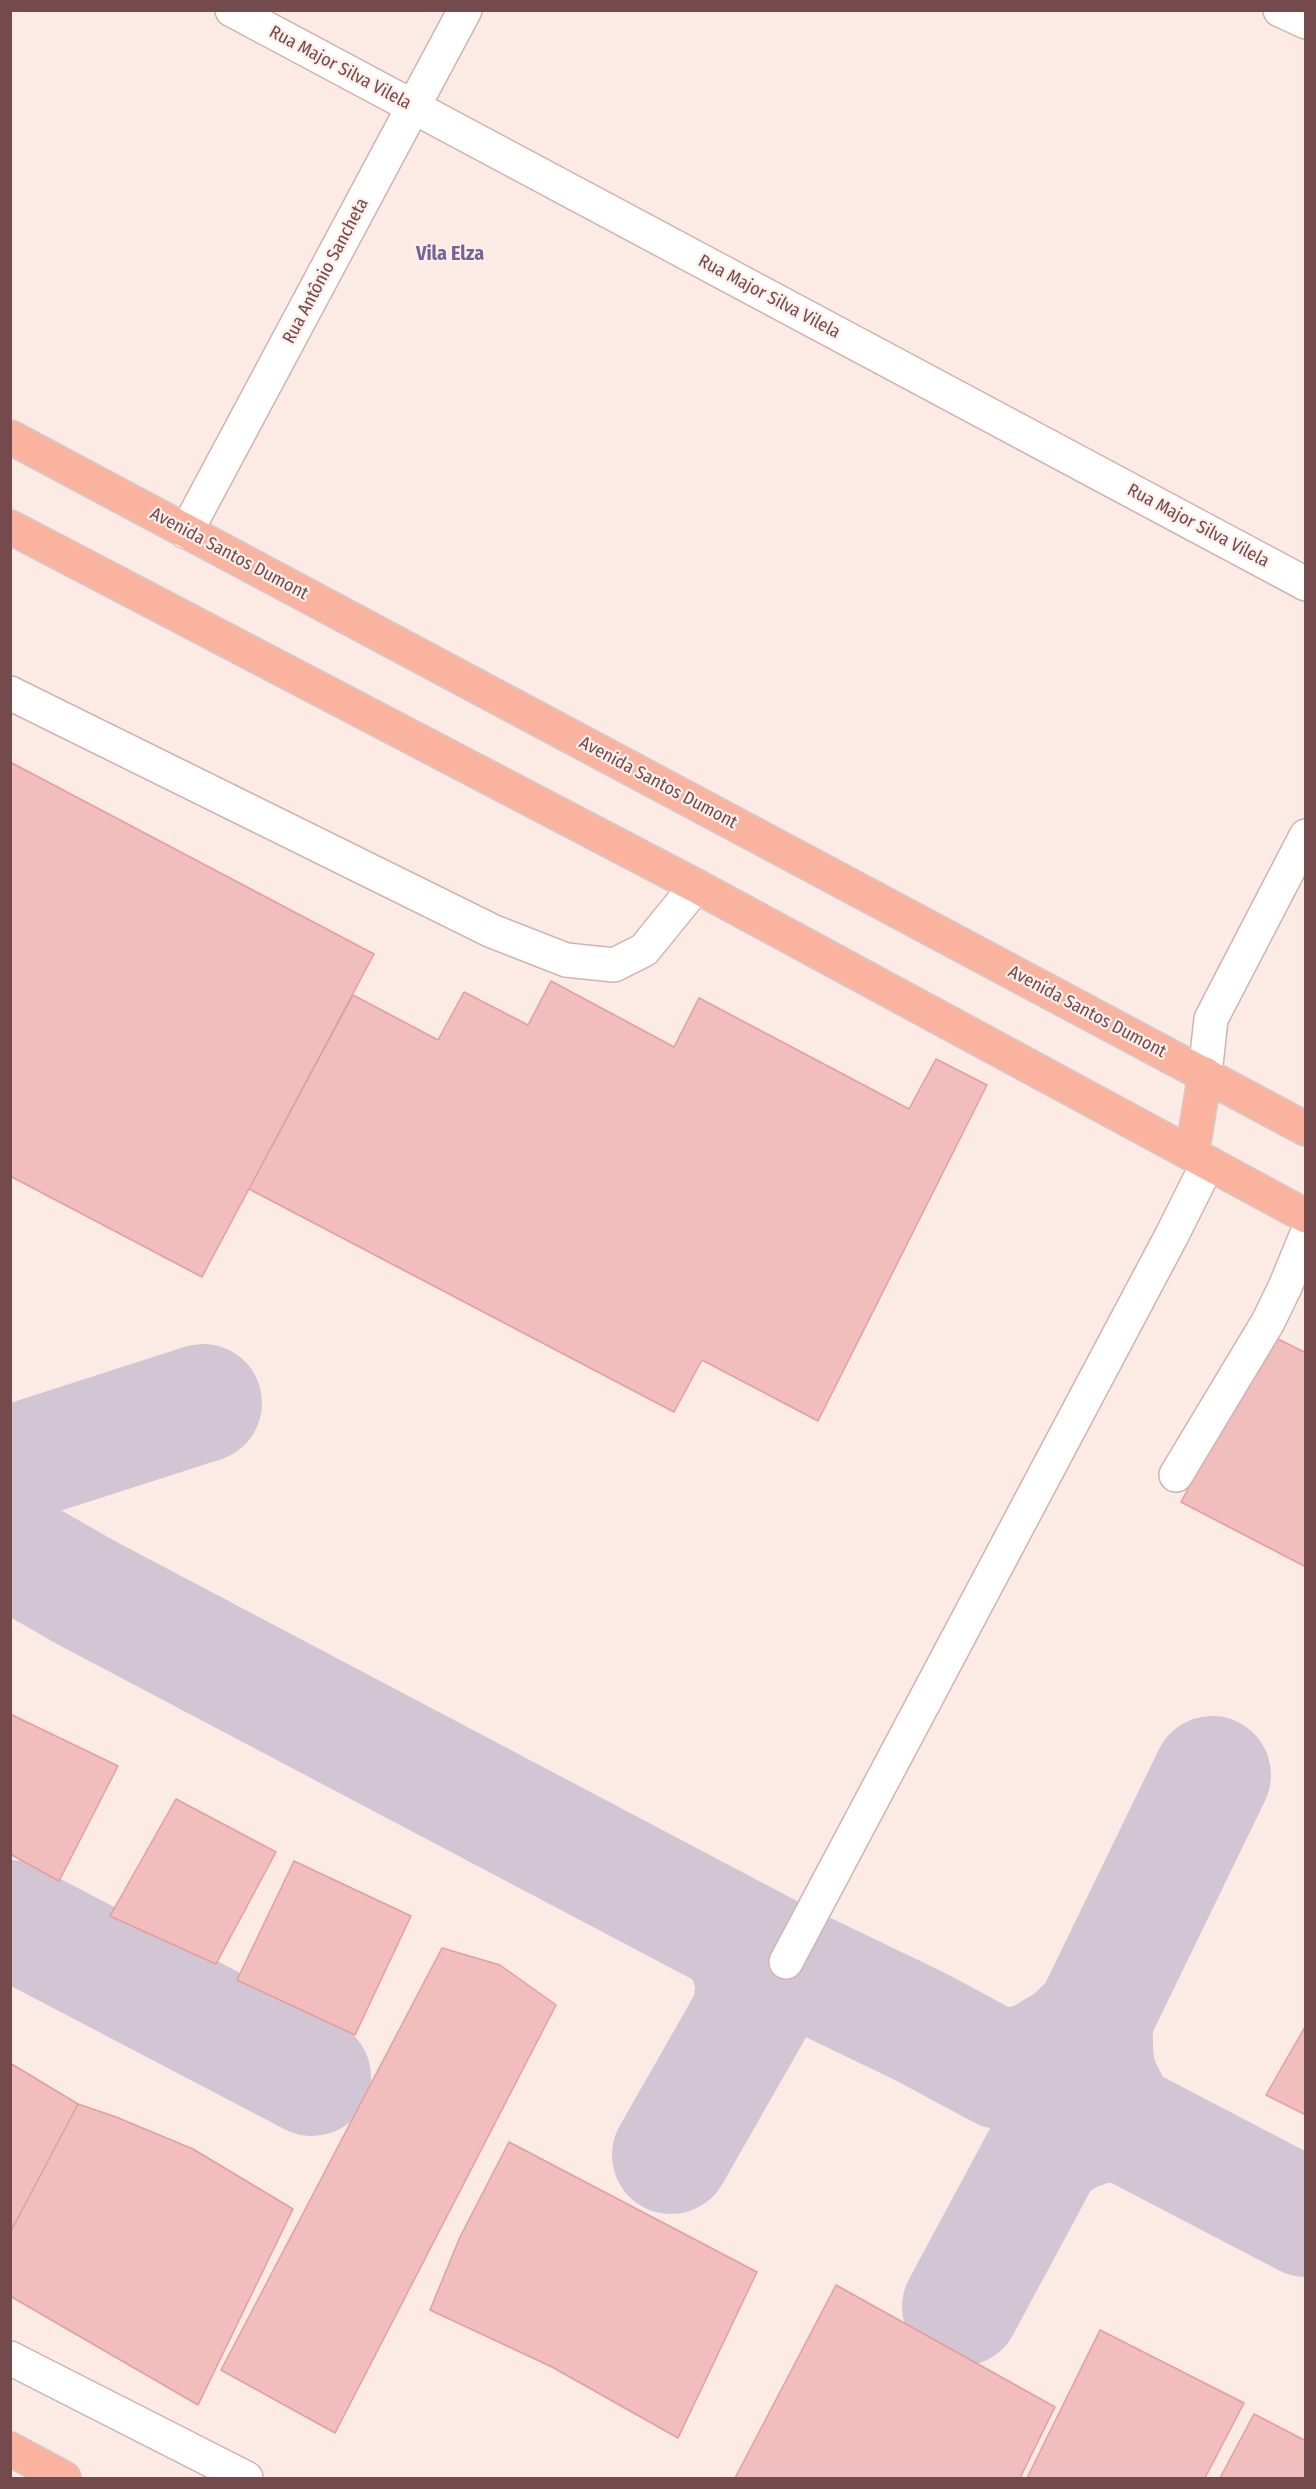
<!DOCTYPE html>
<html>
<head>
<meta charset="utf-8">
<style>
	body { margin:0 }
	#map { position:relative; width:1316px; height:2489px; overflow:hidden; background:#fceae5; font-family:"Fira Sans Condensed",sans-serif }
	canvas { display:block }
	.frame { position:absolute; inset:0; border:12px solid #744a4c; pointer-events:none }
</style>
</head>
<body>
<div id="map">
<canvas width="1316" height="2489"></canvas>
<div class="frame"></div>
</div>
<script>
const context = document.querySelector('canvas').getContext('2d');
context.lineJoin = 'round';
function trace(path, color, width, dash) {
  context.strokeStyle = color;
  context.lineWidth = width;
  context.lineCap = dash ? 'butt' : 'round';
  context.setLineDash(dash || []);
  context.stroke(path);
}
function fill(path, color) {
  context.fillStyle = color;
  context.fill(path, 'evenodd');
}
function write(font, color, halo, rows, align = 'center') {
  context.font = font + ' "Fira Sans Condensed",sans-serif';
  context.lineWidth = 4.5;
  context.setLineDash([]);
  context.textBaseline = 'middle';
  context.strokeStyle = halo;
  context.fillStyle = color;
  for (const [text, x, y, turn = 0] of rows) {
    context.save();
    context.translate(x, y);
    context.rotate((+turn || 0) * Math.PI / 180);
    context.textAlign = isNaN(turn) ? turn : align;
    if (halo) context.strokeText(text, 0, 0);
    context.fillText(text, 0, 0);
    context.restore();
  }
}
trace(new Path2D(`
	M10,1465L203,1403
	M10,1549L85,1592L786,1962L921,2027L1001,2070L1037,2061L1070,2041L1094,2018C1093,2067 1094,2080 1122,2122L1095,2125L1072,2133L1046,2149L961,2307
	M10,1919L312,2077
	M1094,2018L1212,1775
	M1122,2122L1306,2218
	M671,2155L752,2013L755,1981L746,1953L732,1934`), '#d2c6d5', 118);
const building = new Path2D(`
	M10,762L374,954L202,1277L10,1176Z
	M551,981L674,1047L699,998L909,1109L936,1059L987,1085L818,1421L702,1360L674,1412L249,1189L353,995L438,1040L464,992L528,1025Z
	M1270,1335L1306,1353V1567L1181,1502Z
	M10,1714L118,1766L59,1881L10,1854Z
	M176,1799L276,1852L216,1964L110,1916Z
	M294,1861L411,1916L355,2035L237,1980Z
	M442,1948L500,1965L556,2005L335,2433L221,2370Z
	M1306,2025V2115L1266,2095Z
	M10,2063L78,2104L10,2233Z
	M78,2104L116,2117L193,2149L293,2209L198,2405L10,2296V2233Z
	M509,2142L757,2272L678,2438L552,2367L430,2310L460,2237Z
	M836,2285L1055,2407L1020,2478H735Z
	M1100,2330L1244,2403L1205,2478H1027Z
	M1254,2414L1306,2441V2478H1220Z`);
fill(building, '#f1bdbd');
trace(building, '#e39e9f', 1.5);
const minor = new Path2D(`
	M232,10L1306,584
	M1280,10L1306,22
	M186,532L465,10
	M10,693L492,931L566,960L614,965L644,950L696,886
	M1205,1074L1211,1019L1306,836
	M1176,1475L1268,1322L1285,1287L1306,1236
	M786,1962L1172,1235L1208,1163
	M10,2358L246,2478`);
const major = new Path2D(`
	M10,437L1306,1129
	M10,527L696,886L1306,1216
	M1192,1154L1205,1074
	M10,2449L64,2478`);
trace(minor, '#d2b3b1', 36);
trace(major, '#d5c9c9', 36);
trace(minor, '#fff', 33);
trace(major, '#f9b39f', 33);
write('18px', '#744a4c', '#ffefeb', [
	["Rua Major Silva Vilela",340,68,28],
	["Rua Antônio Sancheta",326,271,-62],
	["Rua Major Silva Vilela",769,297,28],
	["Rua Major Silva Vilela",1198,526,28],
	["Avenida Santos Dumont",229,554,28],
	["Avenida Santos Dumont",658,783,28],
	["Avenida Santos Dumont",1087,1012,28]
]);
write('bold 20px', '#736697', '#ffefeb', [
	["Vila Elza",450,254]
]);
</script>
</body>
</html>
